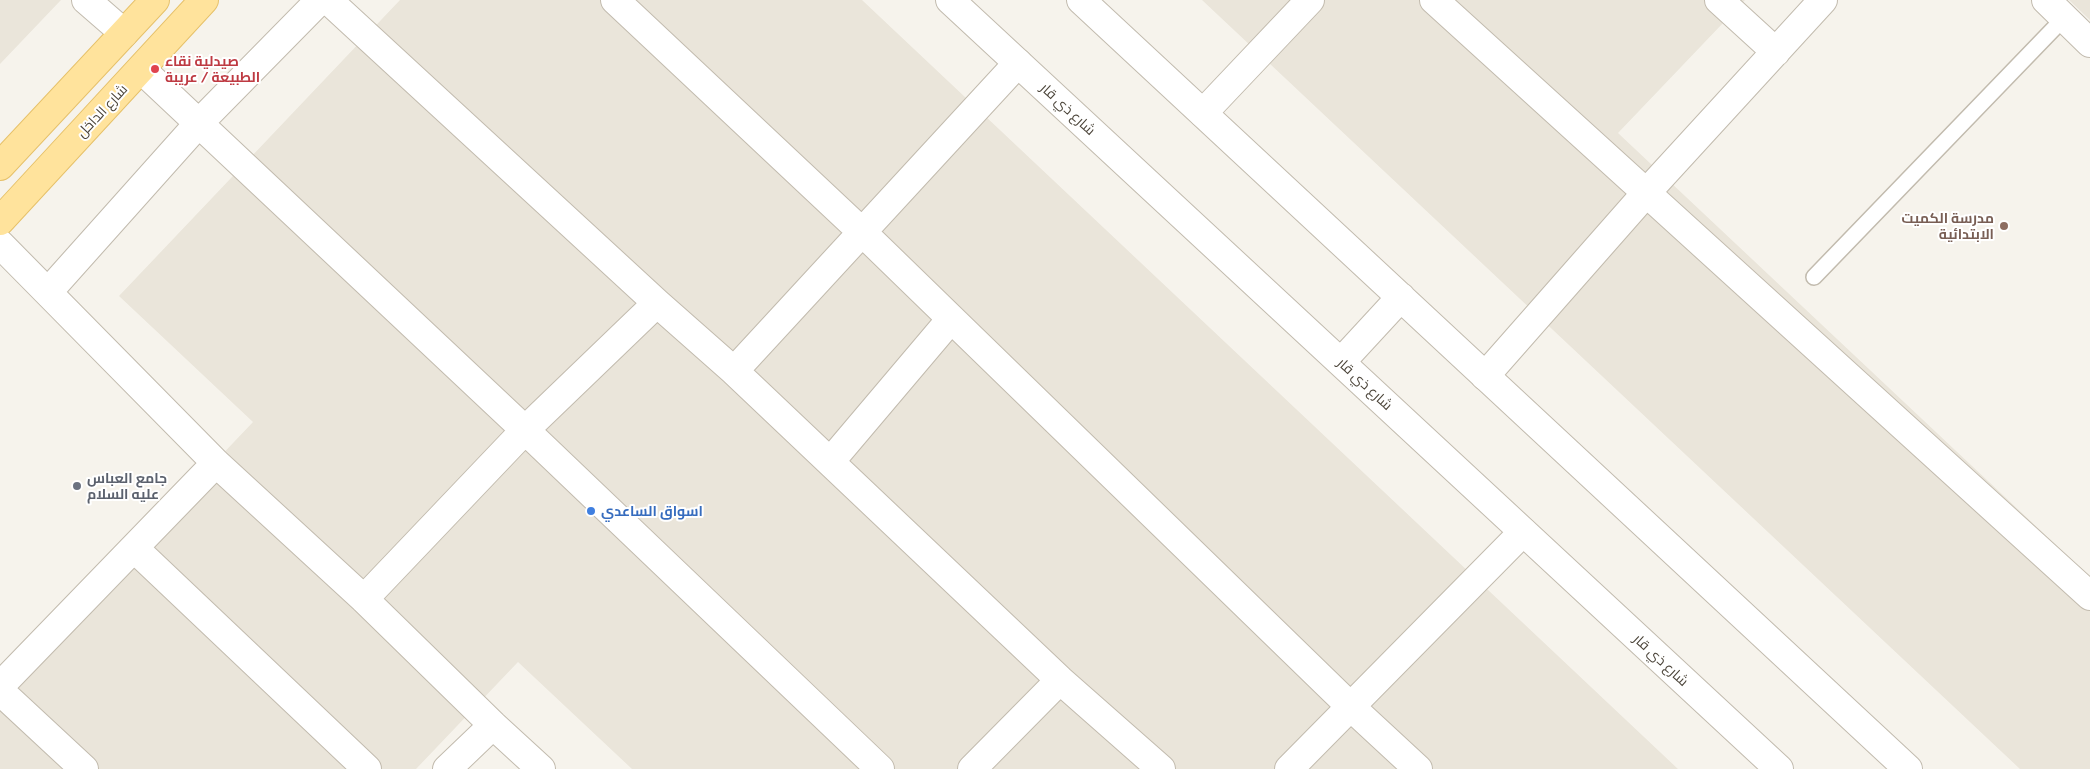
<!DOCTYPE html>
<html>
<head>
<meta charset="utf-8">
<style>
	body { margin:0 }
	canvas { display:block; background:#f6f3ec }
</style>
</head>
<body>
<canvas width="2090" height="769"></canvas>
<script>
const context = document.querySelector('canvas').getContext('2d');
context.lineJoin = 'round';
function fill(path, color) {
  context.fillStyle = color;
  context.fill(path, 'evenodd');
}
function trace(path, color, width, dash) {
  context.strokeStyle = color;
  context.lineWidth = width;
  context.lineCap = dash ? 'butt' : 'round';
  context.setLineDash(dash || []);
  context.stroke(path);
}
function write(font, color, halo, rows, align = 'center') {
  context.font = font + ' "Exo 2",Cairo,sans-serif';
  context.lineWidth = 4;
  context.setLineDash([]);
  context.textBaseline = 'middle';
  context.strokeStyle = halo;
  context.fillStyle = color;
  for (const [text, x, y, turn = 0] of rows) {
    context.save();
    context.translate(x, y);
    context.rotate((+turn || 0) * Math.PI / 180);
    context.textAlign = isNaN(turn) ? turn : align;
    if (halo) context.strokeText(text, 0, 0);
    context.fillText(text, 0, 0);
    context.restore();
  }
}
fill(new Path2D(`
	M0,0H61L0,64Z
	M400,0H862L1678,769H632L518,662L416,769H0V688L253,422L119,296Z
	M1202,0H1745L1618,133L2090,577V769H2020Z
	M2069,0H2090V20Z`), '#eae5da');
const service = new Path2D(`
	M1814,277L2064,18`);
const minor = new Path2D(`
	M86,0L124,33
	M328,0L657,303L734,371L1060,680L1161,769
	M615,0L861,231L1351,707L1418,769
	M1434,0L2090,596
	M1719,0L1776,52
	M2046,0L2090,43
	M141,69L525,430L880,769
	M1203,113L1310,0
	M0,244L216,463L364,599L493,725L541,769
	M48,292L199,123L320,0
	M734,371L1018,63
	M1485,376L1647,192L1823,0
	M830,462L951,319
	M134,548L367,769
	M364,599L525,430L657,303
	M0,686L216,463
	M0,691L84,769
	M447,769L493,725
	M972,769L1060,680
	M1289,769L1523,532`);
const tertiary = new Path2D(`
	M950,0L1779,769
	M1081,0L1908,769
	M1341,362L1401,297`);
const primary = new Path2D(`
	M0,166L155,0
	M0,221L204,0`);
trace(service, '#c2bbae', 18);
trace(minor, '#c2bbae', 30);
trace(tertiary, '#c2bbae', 30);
trace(primary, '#e6c16a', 30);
trace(service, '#fff', 15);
trace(minor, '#fff', 28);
trace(tertiary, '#fff', 28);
trace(primary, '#ffe39c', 28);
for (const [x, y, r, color] of [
	[155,69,5,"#e0444e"],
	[2004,226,5,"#8d6e63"],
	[77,486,5,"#6b7280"],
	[591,511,5,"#3f7fe0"]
]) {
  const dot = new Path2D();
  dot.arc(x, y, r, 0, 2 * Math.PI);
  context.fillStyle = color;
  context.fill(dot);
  trace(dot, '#fff', 2);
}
write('bold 14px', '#be3a42', '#fff', [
	["صيدلية نقاء",165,61],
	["الطبيعة / عريبة",165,77]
], 'left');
write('14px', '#4b4439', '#fff', [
	["شارع ذي قار",1068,109,43],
	["شارع الداخل",102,111,-47],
	["شارع ذي قار",1365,384,43],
	["شارع ذي قار",1661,660,43]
]);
write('bold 14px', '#785e54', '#fff', [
	["مدرسة الكميت",1994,218],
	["الابتدائية",1994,234]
], 'right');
write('bold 14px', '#5b616d', '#fff', [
	["جامع العباس",87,478],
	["عليه السلام",87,494]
], 'left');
write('bold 14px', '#366cbe', '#fff', [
	["اسواق الساعدي",601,511]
], 'left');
</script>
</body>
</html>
